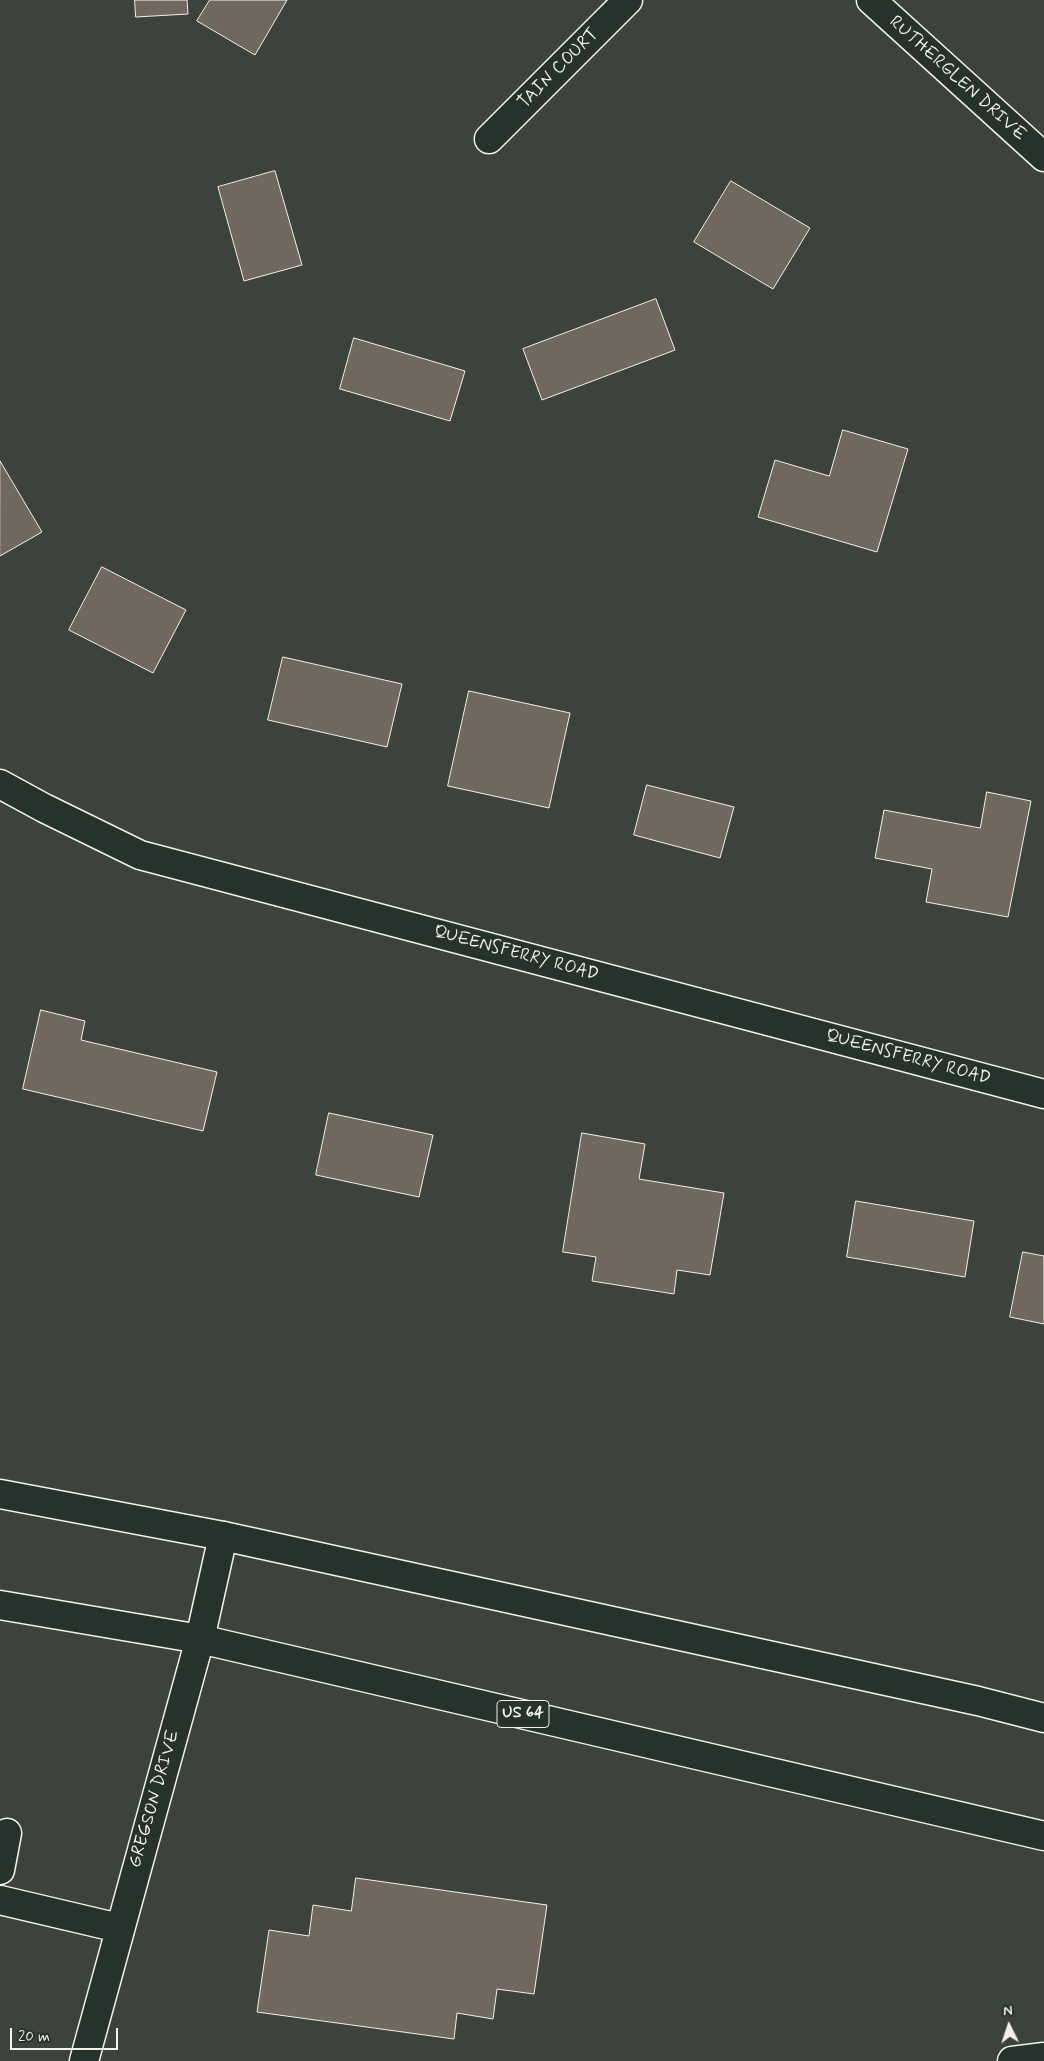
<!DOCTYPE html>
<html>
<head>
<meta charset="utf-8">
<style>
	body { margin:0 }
	#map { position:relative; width:1044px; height:2061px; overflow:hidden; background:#3c433c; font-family:Mynerve,sans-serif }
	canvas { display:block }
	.north { position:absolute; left:984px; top:2001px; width:50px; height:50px; -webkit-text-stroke:4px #26332d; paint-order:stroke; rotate:356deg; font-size:14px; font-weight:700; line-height:20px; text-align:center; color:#f4f1e8 }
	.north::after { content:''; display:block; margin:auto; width:18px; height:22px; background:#f4f1e8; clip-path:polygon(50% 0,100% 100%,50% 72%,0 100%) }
	.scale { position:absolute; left:10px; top:2028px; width:108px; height:22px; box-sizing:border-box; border:2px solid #f4f1e8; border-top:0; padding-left:6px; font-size:15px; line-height:18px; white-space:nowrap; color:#f4f1e8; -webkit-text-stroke:4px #26332d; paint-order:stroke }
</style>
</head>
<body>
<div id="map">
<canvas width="1044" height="2061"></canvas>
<div class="north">N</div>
<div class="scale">20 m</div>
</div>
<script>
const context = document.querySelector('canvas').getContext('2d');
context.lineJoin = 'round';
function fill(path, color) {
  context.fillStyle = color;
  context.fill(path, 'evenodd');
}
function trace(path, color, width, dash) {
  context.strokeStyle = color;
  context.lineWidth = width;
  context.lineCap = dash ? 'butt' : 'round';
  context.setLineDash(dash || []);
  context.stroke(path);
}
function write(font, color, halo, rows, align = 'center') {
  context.font = font + ' Mynerve,sans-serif';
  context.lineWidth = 4;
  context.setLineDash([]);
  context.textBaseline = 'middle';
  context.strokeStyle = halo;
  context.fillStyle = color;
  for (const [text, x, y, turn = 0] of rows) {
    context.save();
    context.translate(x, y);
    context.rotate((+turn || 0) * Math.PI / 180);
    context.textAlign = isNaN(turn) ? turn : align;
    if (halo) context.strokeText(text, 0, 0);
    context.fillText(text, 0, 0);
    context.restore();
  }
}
const building = new Path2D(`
	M135,0H187L188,14L136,17Z
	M210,0H287L255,55L197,21Z
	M275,171L302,265L244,281L218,187Z
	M731,181L810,228L773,289L694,242Z
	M656,299L675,350L542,400L523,349Z
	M354,338L465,371L450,421L340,389Z
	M843,430L908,449L877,552L758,517L775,460L829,476Z
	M0,461L42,532L0,556Z
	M102,567L186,610L153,673L69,630Z
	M283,657L402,684L387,747L268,720Z
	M469,691L570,713L549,808L448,786Z
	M647,785L734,807L720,858L634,835Z
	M987,792L1031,801L1008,917L926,902L932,869L875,858L884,810L980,828Z
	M41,1010L85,1021L81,1040L217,1072L203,1131L23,1089Z
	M329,1113L433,1135L419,1197L316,1175Z
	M582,1133L645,1144L639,1179L724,1193L710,1275L677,1270L674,1294L592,1281L596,1257L563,1252Z
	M856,1201L974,1221L965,1277L847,1257Z
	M1023,1252L1044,1256V1324L1010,1317Z
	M356,1878L547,1905L534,1994L497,1989L493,2019L457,2013L454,2039L257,2012L269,1930L309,1936L313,1905L351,1911Z`);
fill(building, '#70685f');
trace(building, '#f4f1e8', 1);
const minor = new Path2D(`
	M871,0L1044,157
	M489,139L628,0
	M0,784L44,808L140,855L1044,1094
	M0,1870L7,1833
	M0,1900L119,1928
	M84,2061L200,1639L223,1536
	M1012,2061L1044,2057`);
const highway = new Path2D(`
	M0,1494L223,1536L978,1701L1044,1718
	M0,1605L200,1639L1044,1836`);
trace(minor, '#f4f1e8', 31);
trace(highway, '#f4f1e8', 31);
trace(minor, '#26332d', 28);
trace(highway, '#26332d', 28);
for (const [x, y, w] of [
	[523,1714,52]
]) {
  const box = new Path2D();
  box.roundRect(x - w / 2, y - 13.5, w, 27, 4);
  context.fillStyle = '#26332d';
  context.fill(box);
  trace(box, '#f4f1e8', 1);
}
write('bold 16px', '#f4f1e8', null, [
	["US 64",523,1714]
]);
write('18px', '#f4f1e8', '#26332d', [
	["TAIN COURT",559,69,-45],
	["RUTHERGLEN DRIVE",957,79,42],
	["QUEENSFERRY ROAD",516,954,15],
	["QUEENSFERRY ROAD",908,1058,15],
	["GREGSON DRIVE",155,1799,-74]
]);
</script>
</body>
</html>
